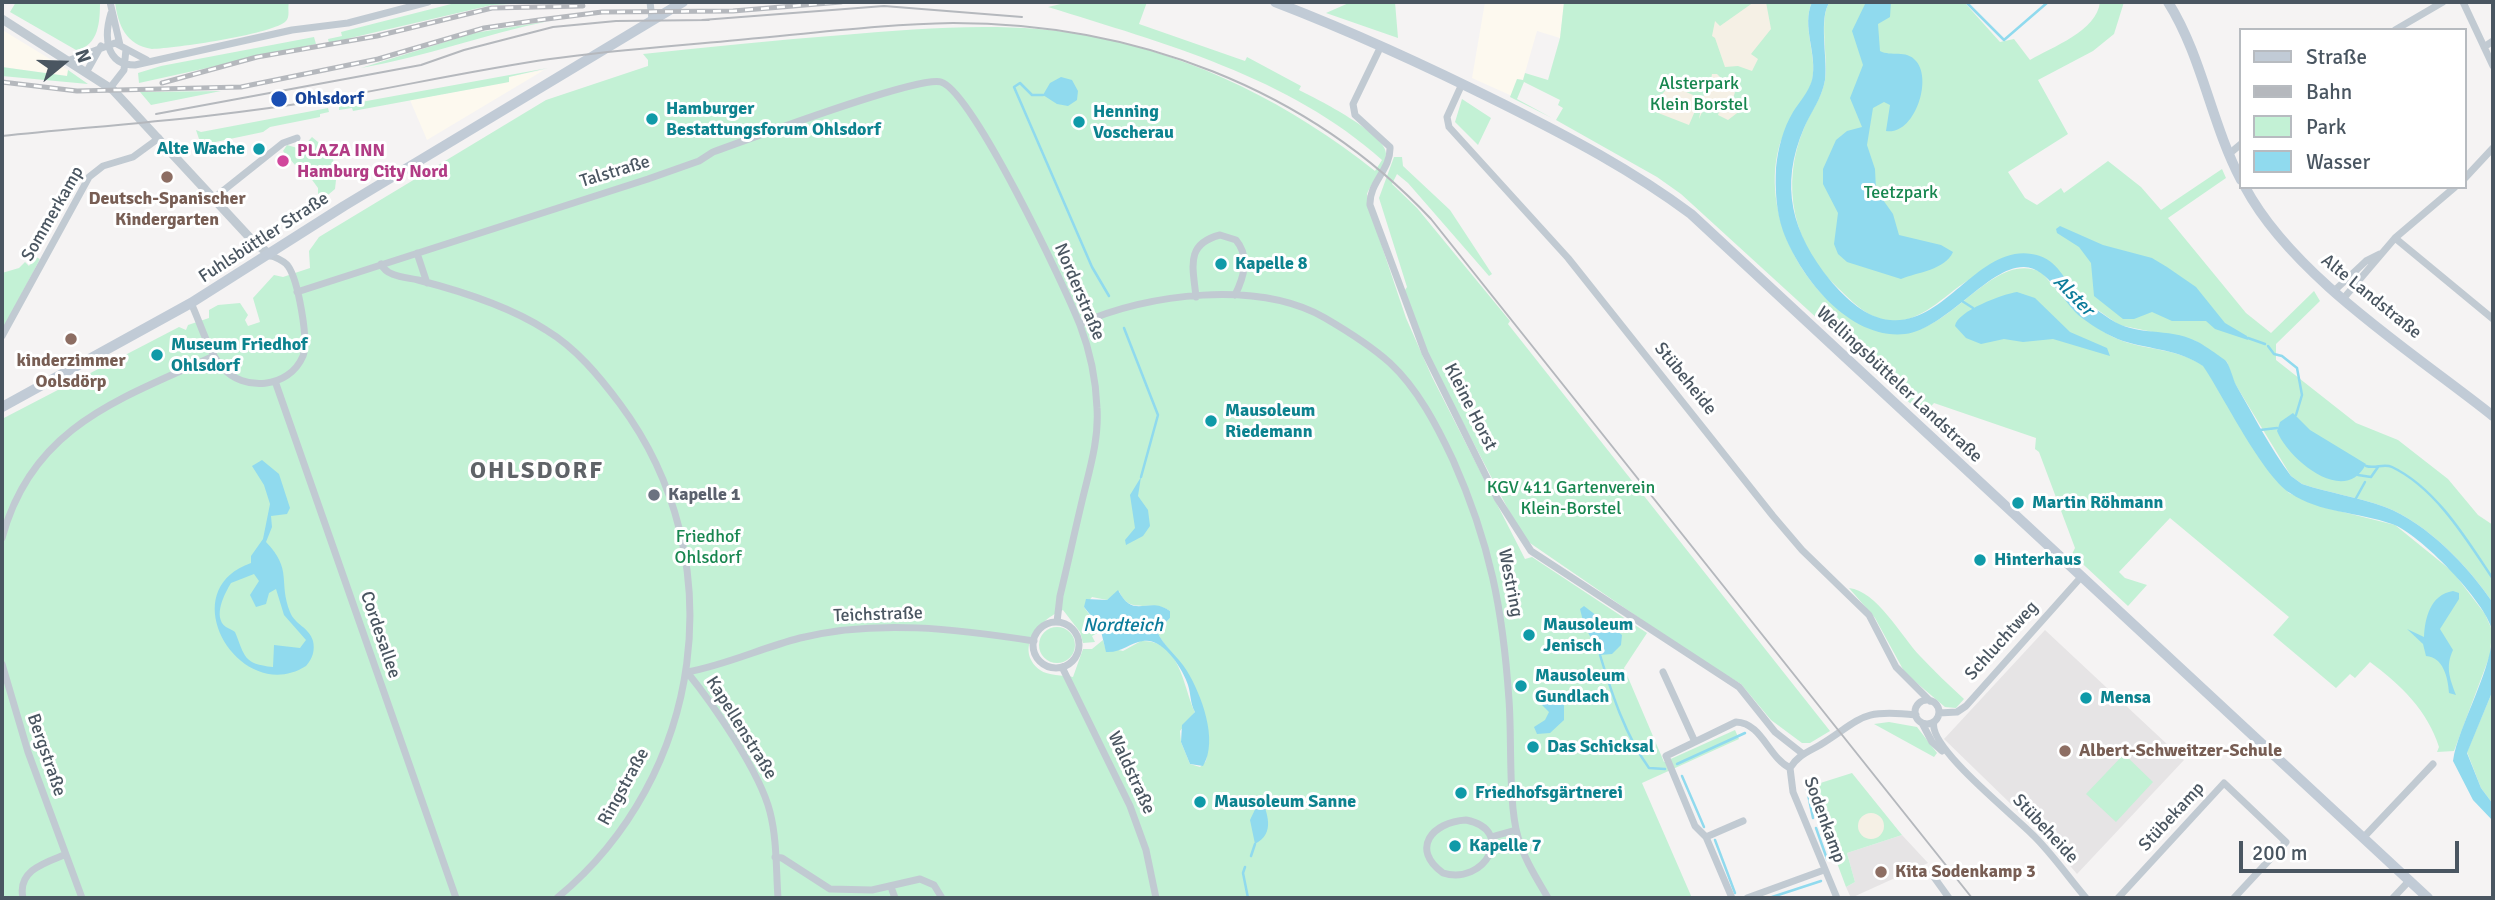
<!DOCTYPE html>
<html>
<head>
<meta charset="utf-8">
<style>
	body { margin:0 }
	#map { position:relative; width:2495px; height:900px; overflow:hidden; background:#f5f3f3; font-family:Signika,sans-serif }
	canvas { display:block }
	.frame { position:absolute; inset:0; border:4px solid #4a5661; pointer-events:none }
	.legend { position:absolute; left:2239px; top:28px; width:228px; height:161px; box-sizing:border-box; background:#fff; border:2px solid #b7bbc0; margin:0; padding:9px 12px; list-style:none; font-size:21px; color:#4a5661 }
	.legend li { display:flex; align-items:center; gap:14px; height:35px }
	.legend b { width:35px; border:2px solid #b7bbc0 }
	.north { position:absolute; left:28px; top:28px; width:70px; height:70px; -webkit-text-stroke:5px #fff; paint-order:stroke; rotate:71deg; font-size:19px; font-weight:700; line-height:28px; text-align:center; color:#4a5661 }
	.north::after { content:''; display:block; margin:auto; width:24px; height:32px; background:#4a5661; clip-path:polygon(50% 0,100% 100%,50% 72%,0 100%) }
	.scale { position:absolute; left:2239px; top:841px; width:220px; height:32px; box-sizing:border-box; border:4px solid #4a5661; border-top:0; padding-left:9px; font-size:21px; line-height:24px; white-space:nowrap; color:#4a5661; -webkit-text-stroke:5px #fff; paint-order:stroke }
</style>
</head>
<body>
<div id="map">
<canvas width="2495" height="900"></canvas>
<div class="frame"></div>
<ul class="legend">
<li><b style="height:9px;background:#c1cbd6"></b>Straße</li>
<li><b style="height:9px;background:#b5b8bd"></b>Bahn</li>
<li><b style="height:19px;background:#c3f1d5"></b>Park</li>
<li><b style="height:19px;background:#90daee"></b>Wasser</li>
</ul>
<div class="north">N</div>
<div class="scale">200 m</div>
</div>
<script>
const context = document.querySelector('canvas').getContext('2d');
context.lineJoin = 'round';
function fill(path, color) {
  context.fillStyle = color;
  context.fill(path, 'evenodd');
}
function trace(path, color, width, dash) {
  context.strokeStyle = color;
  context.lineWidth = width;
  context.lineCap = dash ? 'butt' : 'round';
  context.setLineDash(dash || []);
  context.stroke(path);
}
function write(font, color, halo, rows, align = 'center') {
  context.font = font + ' Signika,sans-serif';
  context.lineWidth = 6;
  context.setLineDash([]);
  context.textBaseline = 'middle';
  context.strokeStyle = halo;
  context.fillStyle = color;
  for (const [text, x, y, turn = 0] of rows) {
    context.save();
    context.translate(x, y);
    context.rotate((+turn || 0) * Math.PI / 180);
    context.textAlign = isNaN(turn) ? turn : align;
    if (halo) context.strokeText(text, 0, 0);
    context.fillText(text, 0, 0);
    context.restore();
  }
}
fill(new Path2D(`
	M1485,2H1564L1560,38L1537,31L1523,80L1517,79L1512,96L1472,78Z
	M4,31L68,70V76L2,67Z
	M544,70L427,140L410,100L488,86L507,80L508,77Z`), '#fdf9ef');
fill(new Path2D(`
	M2045,630L2184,760L2077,874L2049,841L1944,739Z
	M1902,835L1928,863L1851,898L1846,887L1855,882L1847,853Z`), '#e6e4e5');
fill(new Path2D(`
	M16,2H100C100,21 99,46 76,50L10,12Z
	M115,2H289C287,9 291,17 285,22C268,35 176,48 152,49C126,45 118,25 115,2Z
	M459,2H545L492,5L329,43L328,39L342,36L341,32Z
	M1069,2H1147L1139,24L1245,61L1247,57L1301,86L1299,90C1317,99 1387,134 1386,154C1386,168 1372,181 1367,194L1368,205L1406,318L1432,377L1525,559L1532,557L1647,633L1624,668L1664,762L1735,730L1739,739L1642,783L1692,898H2V419L179,327L186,330L188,325L209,318V310L218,305L240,303L248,315L245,320L248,326L260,322L253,298L274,275L283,277L310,268L309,251L319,237L546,100L648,66V60L643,54C710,47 777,40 843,35C926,28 1010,21 1091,36C1196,56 1292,105 1375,171L1382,160C1290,77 1163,43 1048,7ZM1119,591C1130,617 1151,598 1170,611V618L1157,631C1160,640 1167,646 1172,654C1194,689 1213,718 1206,761L1200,767L1190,764L1181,742L1180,731L1195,712C1183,688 1181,639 1141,641L1123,651L1105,647L1103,640L1092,649H1083L1073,677C1063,675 1048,676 1040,670C1013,649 1040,619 1063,610L1080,632L1083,643L1095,642L1092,636L1101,631L1084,607L1092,597L1107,600Z
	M1351,2H1395L1398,38L1326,13Z
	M1564,2H1812C1801,27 1818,55 1812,81C1806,102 1786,123 1779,147C1759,220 1812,315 1886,332C1946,347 1989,248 2041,272C2065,299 2086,326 2120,340C2149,351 2177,348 2204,366L2266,466L2289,493L2323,507L2395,525L2453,572L2485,614L2492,630L2490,655L2454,751L2437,752L2439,747C2428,711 2400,684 2370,662L2355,678L2350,674L2336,688L2273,635L2289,617L2170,518L2119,572L2125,578L2147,585L2128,606L2072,554L2075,548L2039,452L2035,449L2036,438L1934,403L1923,415L1681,194L1657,177L1556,120L1563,108L1558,105L1560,100L1524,82L1517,99L1552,118L1510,97L1517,79L1523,80L1525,73L1548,80L1560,38Z
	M1830,2H1964L2000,42L2014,39L2030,60C2052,47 2097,31 2100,2H2124L2114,34L2093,51L2038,80L2068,134L2008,172L2025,198L2037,205L2061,188L2064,193L2108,161L2141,187L2161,210L2222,169L2226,178L2168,218L2246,313L2271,333L2314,291L2320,301L2276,344V360L2356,423L2398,440L2448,479L2478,515L2493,525V603C2469,567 2427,523 2385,507C2358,497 2329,493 2302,484L2291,476L2234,382L2227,362L2196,341L2119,325L2078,296L2040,256C2019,263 1994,267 1974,277C1947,291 1924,323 1891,321C1868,319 1854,303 1838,288C1793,246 1780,185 1804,128C1810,112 1822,98 1825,80C1829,60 1818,16 1830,2Z
	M549,21C485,34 425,57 361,68L474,33Z
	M314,37L316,44L139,83L138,73L161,66Z
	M2,67L67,76L68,70L88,84L2,76Z
	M548,68L509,77V82L504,83L353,111L352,108L339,110V106Z
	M221,91L151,105L140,92Z
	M1462,99L1491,118L1478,145L1455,122Z
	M328,108L329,112L320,114V117L270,127L263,132L206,144L200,142L196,130L201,132Z
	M312,137L324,147L327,144L330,146L336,172L332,173L333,180H336L335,189L322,200L318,195V188L299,162L295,165L283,151L287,145L301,149Z
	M1394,157H1402L1403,166L1450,210L1492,274L1489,276L1408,183L1397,174L1392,184L1417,208L1510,321L1508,324L1830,731L1810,743H1802L1771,720L1741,684L1699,659L1527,541L1520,532L1426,352L1403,293L1407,287L1379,198Z
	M34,256L40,259L2,331V273L19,268L25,262L29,266Z
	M1849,588C1877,591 1901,636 1920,656C1934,671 1949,685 1964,699L1956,708L1945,707L1905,673L1875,618Z
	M1039 645a18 18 0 1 1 36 0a18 18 0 1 1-36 0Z
	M2493,690V804L2481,788L2467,752Z
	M1889,722L1917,727L1937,753L1934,757L1874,724Z
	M2124,754L2153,782L2116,822L2086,794Z
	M1852,773L1902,835L1847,853L1855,882L1846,887L1812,796L1814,785Z`), '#c3f1d5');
fill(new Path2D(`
	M1754,2H1766L1771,29L1751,54L1758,59L1752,71L1738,66L1725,67L1715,38L1712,36L1715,21L1720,26Z
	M1712,74H1717L1735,92L1732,102H1743L1745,107L1728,120L1718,115L1720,109L1715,103L1703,110L1699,119L1703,96L1709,92Z
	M1675,87L1693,95L1695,111L1689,125L1648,109L1665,91Z
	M1858 826a13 13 0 1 1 26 0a13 13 0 1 1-26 0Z`), '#f5f0e5');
fill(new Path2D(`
	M1812,2H1830C1818,16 1828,60 1825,80C1822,98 1811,112 1804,128C1779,186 1792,233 1830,280C1845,298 1866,318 1890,320C1948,326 1981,237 2040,256C2060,263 2066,284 2080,297C2089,305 2100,312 2110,319C2136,337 2168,327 2196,341C2201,343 2223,358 2226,361C2230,366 2233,379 2236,385C2254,416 2270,448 2291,476L2302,484C2329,493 2358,497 2385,507C2427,523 2469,567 2493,603V690L2467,753L2481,788L2493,804V821L2473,800L2453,761C2458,725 2495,666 2492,630C2486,602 2419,533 2392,524C2359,512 2319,513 2290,493C2262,475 2224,397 2203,366C2178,349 2152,350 2123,341C2109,336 2094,327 2082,318C2062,303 2050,268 2024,267C1989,266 1946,329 1905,334C1849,340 1800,277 1783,231C1776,211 1775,188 1776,168C1778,148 1783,129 1793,112C1800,101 1808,93 1812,80C1818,54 1801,27 1812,2Z
	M1866,2H1891L1890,17L1878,24L1880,51C1891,57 1906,49 1916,61C1933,80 1914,136 1886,131L1890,105L1884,102L1873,108L1867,145L1875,169L1876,190L1893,214L1899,235L1941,245L1953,252C1945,270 1918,272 1901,279L1847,262L1838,254L1834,244L1838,213L1823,184V169L1836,140L1847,131L1862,127L1850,98L1863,65L1852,31Z
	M1061,77L1072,80L1078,91L1077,100L1068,106L1057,104L1043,95L1050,83Z
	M2060,226L2103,245L2152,258L2167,267L2196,287L2225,323L2247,336L2248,340L2215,329L2206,321H2172L2152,312L2134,319H2123L2094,296L2091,263L2079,247L2057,233L2056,229Z
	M2017,292L2035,298L2070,332L2107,348L2110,356L2053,339L2023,342L2004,339L1981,344L1966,338L1955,326C1957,311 2003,294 2017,292Z
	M2293,413L2310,430L2366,464C2345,507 2288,459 2277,431L2280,422Z
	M262,460L279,474L290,508L287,514L271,516L272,527L266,542C293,570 278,581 290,612C295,625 309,627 313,641C315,650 313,658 306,666C241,707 170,591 251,563V556L263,539L270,504L264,485L252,466ZM254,574L259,581L250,595L256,607L266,604L269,593L276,589L284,615L306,640L300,648L274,645L273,667C243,664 245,656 235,632C233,630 229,629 226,627C212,617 225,593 231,583Z
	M1141,477L1138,496L1148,510L1150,526L1143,536L1126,545L1125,540L1135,528L1130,495Z
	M1118,590C1134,621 1148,595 1170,611V618L1157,631C1163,646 1178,656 1187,671C1201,694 1219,740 1203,766L1190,764L1181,742L1182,725L1195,712C1190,703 1191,694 1188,685C1183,669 1163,637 1143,641C1129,643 1122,653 1106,652L1100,627L1084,607L1086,599L1107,600Z
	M2453,591L2459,593V599L2440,629L2453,650C2445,667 2450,679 2456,695L2449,693C2448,677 2443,657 2426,656L2423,644L2407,629L2424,637C2425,618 2430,595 2453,591Z
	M1584,606L1622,635L1621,645L1612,654L1600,655L1584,625L1580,609Z
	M1551,695L1564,705V720L1550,733L1537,734L1534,727L1545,720L1549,712L1538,701L1541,697Z
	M1261,797C1267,813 1276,833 1255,844L1250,820Z`), '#90daee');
trace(new Path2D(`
	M1966,2L2004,40L2048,2
	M1043,95H1032L1020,83L1014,87L1092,267L1109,296
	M1962,301L1973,308
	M1124,328L1158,415L1141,477
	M2248,338L2265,344
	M2268,346L2274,354L2282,356L2297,368L2302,395L2296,415
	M2260,430L2277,428
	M2366,466C2375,469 2384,463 2392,467C2436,488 2467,540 2493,579
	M2358,475L2371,477L2378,467
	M2355,500L2365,482
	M1600,655C1612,694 1625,735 1649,768L1665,769
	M1677,764L1745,733
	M1682,776L1704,827
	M1806,785L1813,818
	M1816,828L1827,859
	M1715,840L1735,893
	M1251,856L1255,844
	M1245,867L1243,873L1248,898
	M1769,898L1821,881`), '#90daee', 2.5);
trace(new Path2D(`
	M110,2L120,45
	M650,2L652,19
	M2463,2L2493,66
	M111,13C104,36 105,65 135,65L292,30L348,23L428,2
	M2395,30L2443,2
	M1381,46L1353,104L1355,115L1390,147C1391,170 1369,182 1370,205L1425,353L1497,498L1531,551L1739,687L1775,732L1803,754
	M2484,47L2493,41
	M70,60L115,43L147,60
	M87,71L101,46
	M1462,84L1447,117L1449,127L1568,258L1773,516L1802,550L1869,615L1896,667L1930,701
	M110,88L124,70L126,49
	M2229,154L2241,144
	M2465,178L2493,148
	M214,198L283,143L297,138
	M2395,238L2493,319
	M417,253L427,283
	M381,264C387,277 405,277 418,280C461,291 509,306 546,330C576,348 599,376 620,404C735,558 704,777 557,898
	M2334,291L2366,261L2380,254
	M297,292L648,179L699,161L713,152C747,140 919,75 941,82C973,92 1065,287 1080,325C1090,351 1096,381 1097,408C1099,439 1090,468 1083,497C1075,530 1068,563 1060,596L1057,622
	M1196,297C1193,267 1185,244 1220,235L1236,240C1250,257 1244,277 1235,295
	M2343,299L2395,238L2455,187
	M191,303C201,324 207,349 222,367C243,392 289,389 303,356C309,340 298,280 288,266C284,260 276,258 270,255
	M1080,324C1147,293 1259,280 1325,318C1349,332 1370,345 1390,363C1418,389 1437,426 1453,460C1490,543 1503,610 1509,700C1512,738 1508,803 1518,837C1524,859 1537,879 1548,898
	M2,336L89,177L103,166L133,157L159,138
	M275,381L456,898
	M2,538C32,426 120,399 214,356
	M1033 645a23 23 0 1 1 46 0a23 23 0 1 1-46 0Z
	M2,664L28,752L82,898
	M1062,667L1130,806L1146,850L1156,898
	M687,672C726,665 761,648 800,638C876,619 957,629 1034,641
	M687,672C713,704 760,772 770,812C777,839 776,870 778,898
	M1663,672L1695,742
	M1915 712a12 12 0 1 1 24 0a12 12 0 1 1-24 0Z
	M1939,713L1957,712L1966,706L2082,576
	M1934,722C1927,747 2015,816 2034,836C2053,855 2069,878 2086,898
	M1922,723L1932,742L1942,751
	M1466,820C1517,830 1484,886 1443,873C1410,849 1432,822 1466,820Z
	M1491,837L1516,830
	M1706,837L1743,821
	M2363,838L2433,764
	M775,857L782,858L830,889L872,890L920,879L934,885L942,898
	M1931,873L1949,898
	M891,887L895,898
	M23,898C17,871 44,863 64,855
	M1732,898L1706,837L1695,826L1666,756L1736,722C1762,723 1768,757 1790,768
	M1747,898L1824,870
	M1837,898L1793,792L1790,768C1798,755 1808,752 1820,745C1863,718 1860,709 1916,715
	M2118,898L2224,783L2286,842L2234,898
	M2393,898L2409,881`), '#c1cad2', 7);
trace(new Path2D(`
	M2,19L113,90L251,239L270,255`), '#c1cad2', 9);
trace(new Path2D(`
	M1275,2C1353,32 1429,67 1503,104C1569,137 1632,170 1691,214L2428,898
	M2168,2C2202,56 2211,123 2241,180
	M2245,187C2293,277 2414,353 2493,416
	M2,407L191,303L344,206L683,2`), '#c1cbd6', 10);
trace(new Path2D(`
	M702,20L884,6L1022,17
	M156,114L421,65L464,50L553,27L616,21L709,20
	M2,136C109,125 215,118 322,100C398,87 474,70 550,59C619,49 690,45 759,38C824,32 888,24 953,23C1133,23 1307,87 1431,219L1972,898`), '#b5b8bd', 2);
const rail = new Path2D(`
	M2,82L77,91L241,87L378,59L484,28L539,20L602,12L733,11L841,2
	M162,83L257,57L377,36L492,8L583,6`);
trace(rail, '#b5b8bd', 5);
trace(rail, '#fff', 2.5, [8]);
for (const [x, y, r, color] of [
	[279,99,9,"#1a4fb4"],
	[652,119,7,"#0f9aa8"],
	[1079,122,7,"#0f9aa8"],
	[259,149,7,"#0f9aa8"],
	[283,161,7,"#d1479c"],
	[167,177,7,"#8d6e63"],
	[1221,264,7,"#0f9aa8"],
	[71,339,7,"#8d6e63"],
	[157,355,7,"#0f9aa8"],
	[1211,421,7,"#0f9aa8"],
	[654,495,7,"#6b7280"],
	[2018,503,7,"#0f9aa8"],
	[1980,560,7,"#0f9aa8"],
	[1529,635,7,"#0f9aa8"],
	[1521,686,7,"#0f9aa8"],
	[2086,698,7,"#0f9aa8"],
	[1533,747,7,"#0f9aa8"],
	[2065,751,7,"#8d6e63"],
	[1461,793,7,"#0f9aa8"],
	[1200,802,7,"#0f9aa8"],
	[1455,846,7,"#0f9aa8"],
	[1881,872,7,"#8d6e63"]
]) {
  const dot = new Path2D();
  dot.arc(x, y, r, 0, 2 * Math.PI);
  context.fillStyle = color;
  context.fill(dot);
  trace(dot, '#fff', 2.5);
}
write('18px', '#17864f', '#fff', [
	["Alsterpark",1699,84],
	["Klein Borstel",1699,105],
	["Teetzpark",1901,193],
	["KGV 411 Gartenverein",1571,488],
	["Klein-Borstel",1571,509],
	["Friedhof",708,537],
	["Ohlsdorf",708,558]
]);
write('bold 18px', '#164399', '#fff', [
	["Ohlsdorf",295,99]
], 'left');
write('bold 18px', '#0d838f', '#fff', [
	["Hamburger",666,109],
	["Bestattungsforum Ohlsdorf",666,130],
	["Henning",1093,112],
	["Voscherau",1093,133],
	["Alte Wache",245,149,"right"],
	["Kapelle 8",1235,264],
	["Museum Friedhof",171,345],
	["Ohlsdorf",171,366],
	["Mausoleum",1225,411],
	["Riedemann",1225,432],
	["Martin Röhmann",2032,503],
	["Hinterhaus",1994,560],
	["Mausoleum",1543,625],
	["Jenisch",1543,646],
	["Mausoleum",1535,676],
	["Gundlach",1535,697],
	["Mensa",2100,698],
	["Das Schicksal",1547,747],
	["Friedhofsgärtnerei",1475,793],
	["Mausoleum Sanne",1214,802],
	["Kapelle 7",1469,846]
], 'left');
write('bold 18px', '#b23c85', '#fff', [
	["PLAZA INN",297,151],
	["Hamburg City Nord",297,172]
], 'left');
write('18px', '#4a5661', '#fff', [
	["Talstraße",615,172,-17],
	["Sommerkamp",53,214,-60],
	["Fuhlsbüttler Straße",264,238,-33],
	["Norderstraße",1079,292,67],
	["Alte Landstraße",2371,297,39],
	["Stübeheide",1685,379,51],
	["Wellingsbütteler Landstraße",1899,385,43],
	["Kleine Horst",1470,407,63],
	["Westring",1510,583,79],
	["Teichstraße",878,615,-2],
	["Cordesallee",380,635,71],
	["Schluchtweg",2002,641,-48],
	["Kapellenstraße",741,728,58],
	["Bergstraße",46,755,71],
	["Waldstraße",1131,773,65],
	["Ringstraße",624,787,-61],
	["Stübekamp",2172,817,-47],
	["Sodenkamp",1824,820,70],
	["Stübeheide",2045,829,47]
]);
write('bold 18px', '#785e54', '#fff', [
	["Deutsch-Spanischer",167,199],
	["Kindergarten",167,220],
	["kinderzimmer",71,361],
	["Oolsdörp",71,382],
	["Albert-Schweitzer-Schule",2079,751,"left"],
	["Kita Sodenkamp 3",1895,872,"left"]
]);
write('bold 18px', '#5b616d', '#fff', [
	["Kapelle 1",668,495]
], 'left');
write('italic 19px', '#0c7c9b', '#fff', [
	["Alster",2073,296,45],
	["Nordteich",1123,626]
]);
context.letterSpacing = '2px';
write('bold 24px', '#5f6368', '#fff', [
	["OHLSDORF",537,472]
]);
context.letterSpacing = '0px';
</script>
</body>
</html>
